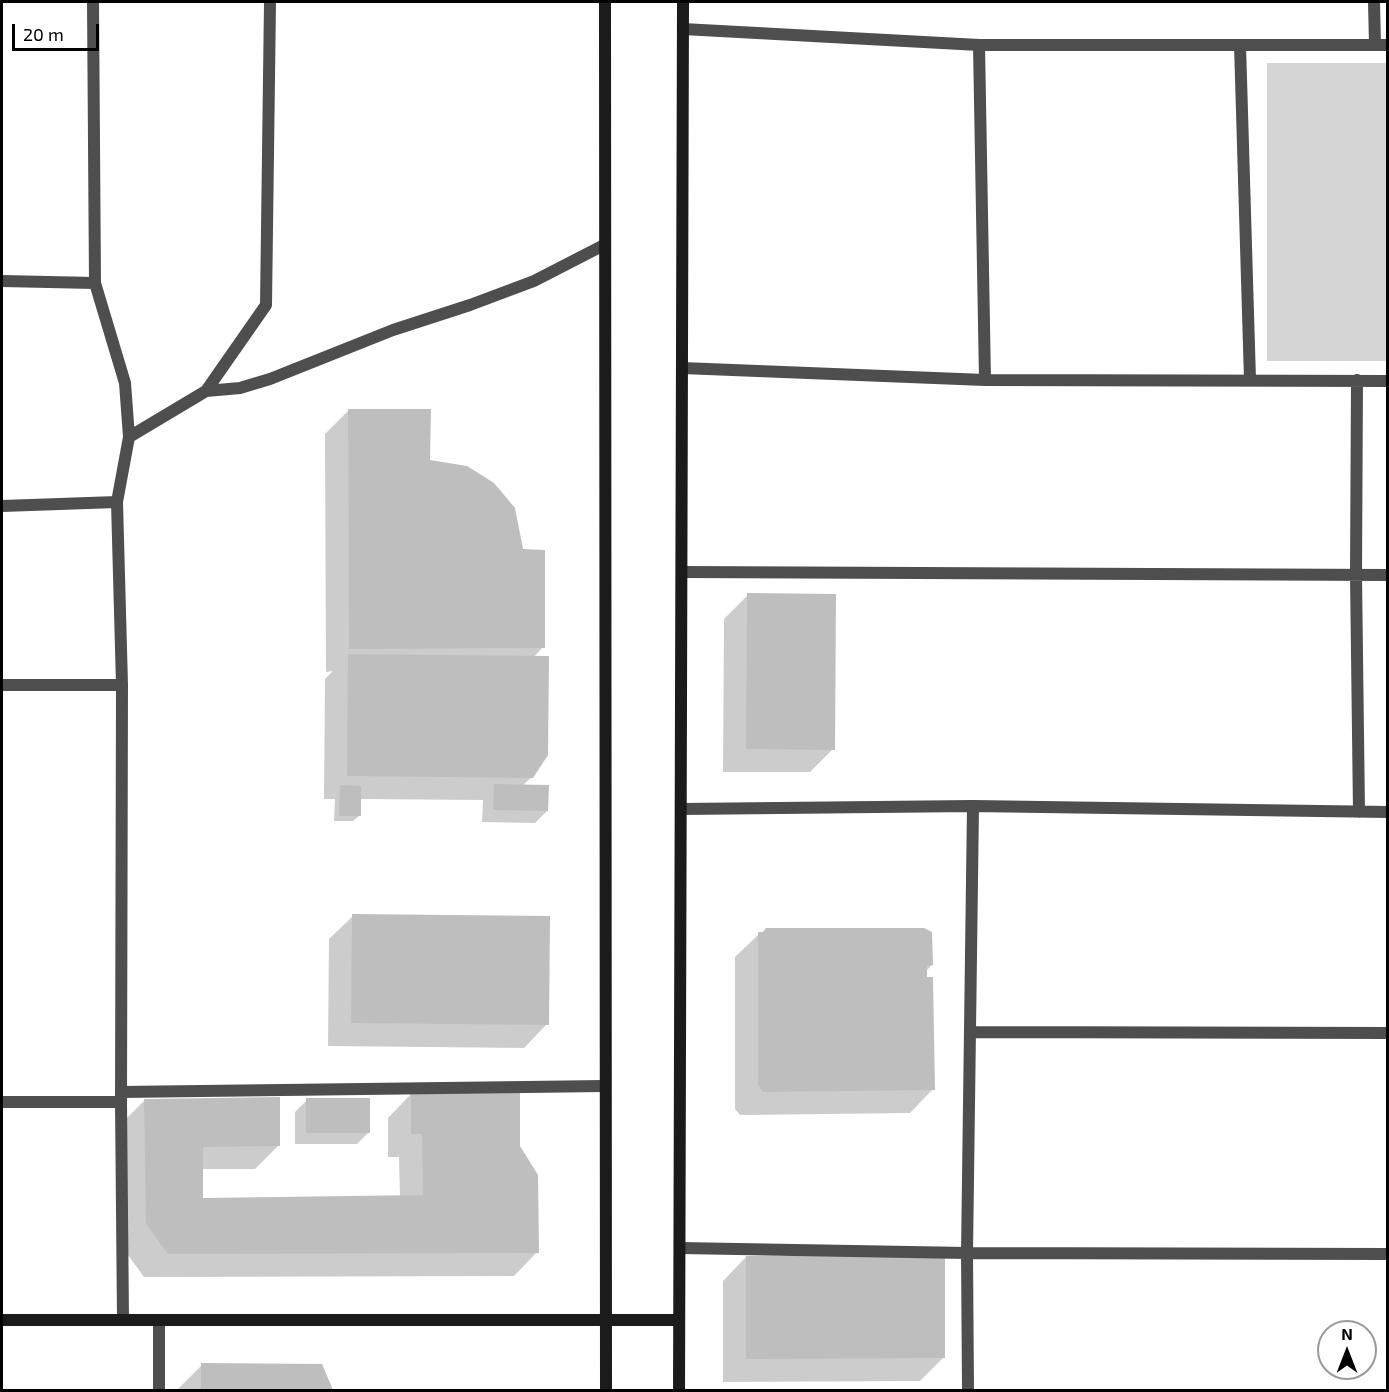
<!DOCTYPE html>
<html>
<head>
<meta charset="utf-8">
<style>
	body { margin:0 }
	#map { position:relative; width:1389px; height:1392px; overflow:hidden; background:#fff; font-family:"Exo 2",sans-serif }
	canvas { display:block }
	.frame { position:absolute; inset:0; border:3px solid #000; pointer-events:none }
	.north { position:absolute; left:1317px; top:1320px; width:60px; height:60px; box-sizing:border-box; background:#fff; border:2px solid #999; border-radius:50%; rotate:0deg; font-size:16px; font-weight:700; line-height:24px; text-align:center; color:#000 }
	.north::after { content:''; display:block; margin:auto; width:21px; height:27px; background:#000; clip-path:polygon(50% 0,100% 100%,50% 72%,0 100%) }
	.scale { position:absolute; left:12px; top:24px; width:87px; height:27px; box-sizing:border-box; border:3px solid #000; border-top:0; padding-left:8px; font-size:18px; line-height:21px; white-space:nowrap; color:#000; -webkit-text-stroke:4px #fff; paint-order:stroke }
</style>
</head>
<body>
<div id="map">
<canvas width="1389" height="1392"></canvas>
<div class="frame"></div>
<div class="north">N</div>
<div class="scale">20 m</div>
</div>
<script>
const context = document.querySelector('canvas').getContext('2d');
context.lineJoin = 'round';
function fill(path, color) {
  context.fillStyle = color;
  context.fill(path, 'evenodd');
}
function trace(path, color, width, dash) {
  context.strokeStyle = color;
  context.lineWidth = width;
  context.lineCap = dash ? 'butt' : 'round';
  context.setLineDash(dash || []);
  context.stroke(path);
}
fill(new Path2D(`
	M1267,63H1387V361H1267Z`), '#d5d5d5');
fill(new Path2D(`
	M349,410L429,461L543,647L533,658L532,777L522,786L547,811L535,823L482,822L483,800L360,799L359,816L353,821H334L335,799H324L325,679L333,671L326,672L325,434Z
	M748,595L833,749L810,772H723L724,619Z
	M353,916L547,1024L524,1048L328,1046L329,939Z
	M759,934L932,965L926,971V979L933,1089L910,1113L740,1115L735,1109V957Z
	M411,1094L518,1146L537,1252L514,1276L144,1277L123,1248L121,1124L145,1100L279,1145L255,1169H202V1200L400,1197L399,1157H388V1118Z
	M307,1100L369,1132L357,1144H295V1112Z
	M746,1257L943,1358L920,1381L723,1382V1281Z
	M202,1365L321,1366L331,1390H178V1389Z`), '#0003');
fill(new Path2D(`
	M348,409H431L430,460L467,466L494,483L515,508L523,549L545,550V648L349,649Z
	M747,593L836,594L835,750L746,749Z
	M348,654L549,656L548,755L533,778L347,776Z
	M494,784L549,785L548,811L493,810Z
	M340,785L361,786V816H339Z
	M352,914L550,916L549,1025L351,1023Z
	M766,928H924L932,932L933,965L927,966V977H933L935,1090L763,1092L758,1085V932H763Z
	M411,1092H520V1146L538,1175L539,1253L168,1254L146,1224L144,1099L280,1097V1146L203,1147V1198L423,1195L422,1134H411Z
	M306,1098H370V1133H306Z
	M945,1255V1358L746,1359V1256Z
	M201,1363L322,1364L333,1390H201Z`), '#bebebe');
trace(new Path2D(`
	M93,2L95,283L125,383L129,437L117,502L122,685L121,1102L123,1320
	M1374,2L1375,45
	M683,29L979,45H1388
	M979,45L985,380
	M1240,45L1250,380
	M2,281L95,283
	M682,368L985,380L1388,381
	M1357,380L1356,575L1359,812
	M206,391L240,388L270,379L393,330L470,305L534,281L604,245
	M129,437L206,391L266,305L270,2
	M2,506L117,502
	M682,572L1388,575
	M2,685H122
	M681,809L973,806L1388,812
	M970,1032L1388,1033
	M121,1092L605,1086
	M2,1102H121
	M680,1248L967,1253L1388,1254
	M159,1320V1390
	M968,1390L967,1253L973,806`), '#4e4e4e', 12);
trace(new Path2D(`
	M605,2L606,1390
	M2,1320H679
	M679,1390L683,2`), '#1b1b1b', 12);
</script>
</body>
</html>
